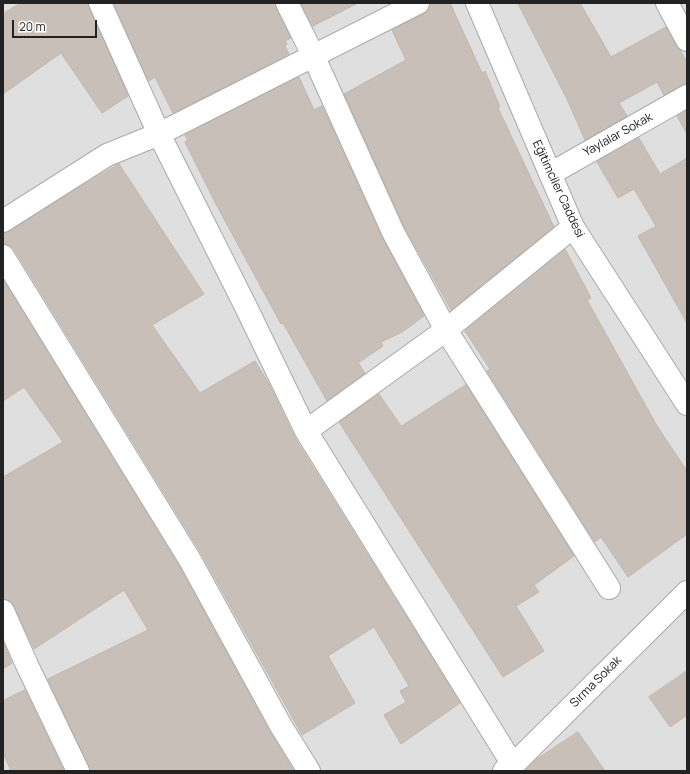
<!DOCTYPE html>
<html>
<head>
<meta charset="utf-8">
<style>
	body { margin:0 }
	#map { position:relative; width:690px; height:774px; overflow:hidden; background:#f2efe9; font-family:Manrope,sans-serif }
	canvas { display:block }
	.frame { position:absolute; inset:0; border:4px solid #222; pointer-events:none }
	.scale { position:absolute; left:12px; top:20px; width:85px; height:18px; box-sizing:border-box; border:2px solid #222; border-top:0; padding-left:5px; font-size:12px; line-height:14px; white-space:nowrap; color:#222; -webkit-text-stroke:3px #fff; paint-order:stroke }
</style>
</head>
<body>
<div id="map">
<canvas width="690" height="774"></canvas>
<div class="frame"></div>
<div class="scale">20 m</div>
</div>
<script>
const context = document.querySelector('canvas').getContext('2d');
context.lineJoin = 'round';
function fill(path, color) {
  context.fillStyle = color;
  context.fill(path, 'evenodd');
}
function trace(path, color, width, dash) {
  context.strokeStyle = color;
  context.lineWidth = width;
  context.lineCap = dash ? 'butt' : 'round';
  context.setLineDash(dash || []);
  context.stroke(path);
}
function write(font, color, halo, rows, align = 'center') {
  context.font = font + ' Manrope,sans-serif';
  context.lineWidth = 3;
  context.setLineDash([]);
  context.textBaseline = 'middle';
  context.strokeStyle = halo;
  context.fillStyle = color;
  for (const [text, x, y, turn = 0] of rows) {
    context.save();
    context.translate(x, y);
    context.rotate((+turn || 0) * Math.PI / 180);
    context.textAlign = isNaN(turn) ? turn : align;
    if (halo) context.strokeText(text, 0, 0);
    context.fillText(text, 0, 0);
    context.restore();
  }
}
fill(new Path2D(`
	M3,3H687V771H3Z`), '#e0dfdf');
const building = new Path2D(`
	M21,3H88L128,96L102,113L61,53L3,94V14Z
	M114,3H275L291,38L285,41L287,44L285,46L289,54L173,113L155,77L149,81Z
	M301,3H358L313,26Z
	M430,3H450L482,73L485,71L500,107L498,108L554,227L451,310L404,226L344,94L406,60L392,30L424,14L429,9Z
	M518,3H580L611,57L666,27L687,62V84L664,95L657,82L619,103L627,116L585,140L567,99Z
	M299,77L314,110L322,106L382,237L424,316L402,332L381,342L383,346L358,363L365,373L327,401L283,323L281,324L216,204L185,142L188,140L185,135Z
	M687,110V134L677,116Z
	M639,138L660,174L687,158V323L638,236L656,226L634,189L618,198L597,162Z
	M119,164L204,294L152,325L200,393L255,361L269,384L295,438L460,703L401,744L384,715L406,702L400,691L409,686L374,627L328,656L355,703L302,735L201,553L14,249L9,245L3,244V234Z
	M565,249L591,298L587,300L657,426L687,471V534L628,577L601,537L595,542L487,371L490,369L465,331Z
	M3,280L179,566L270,732L294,771H90L48,679L148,630L124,590L34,649L14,606L10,601L3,599V477L63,442L24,387L3,401Z
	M466,385L574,556L534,585L539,592L516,606L544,651L503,677L339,422L379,394L401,426Z
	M3,642L12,663L3,669Z
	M687,671V715L670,727L649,697Z
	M25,690L64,771H11L3,753V701Z
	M578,732L605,771H525L537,759Z`);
fill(building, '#c7bfb8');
trace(building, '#c4b6ab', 1);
const minor = new Path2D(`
	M100,3L159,134L245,305L306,431L513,765
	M287,3L313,55L393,232L446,330L609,588
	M477,3L573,227L687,404
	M667,3L687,40
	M550,174L687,96
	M3,221L107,155L159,134L418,3
	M3,256L190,560L281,726L309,771
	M306,431L446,330L573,227
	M3,611L27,665L78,771
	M504,771L513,765L687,592`);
trace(minor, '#a9a9a9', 24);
trace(minor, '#fff', 22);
write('12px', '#222', '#fff', [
	["Yaylalar Sokak",618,135,-29],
	["Eğitimciler Caddesi",558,189,65],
	["Sırma Sokak",596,682,-45]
]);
</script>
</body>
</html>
